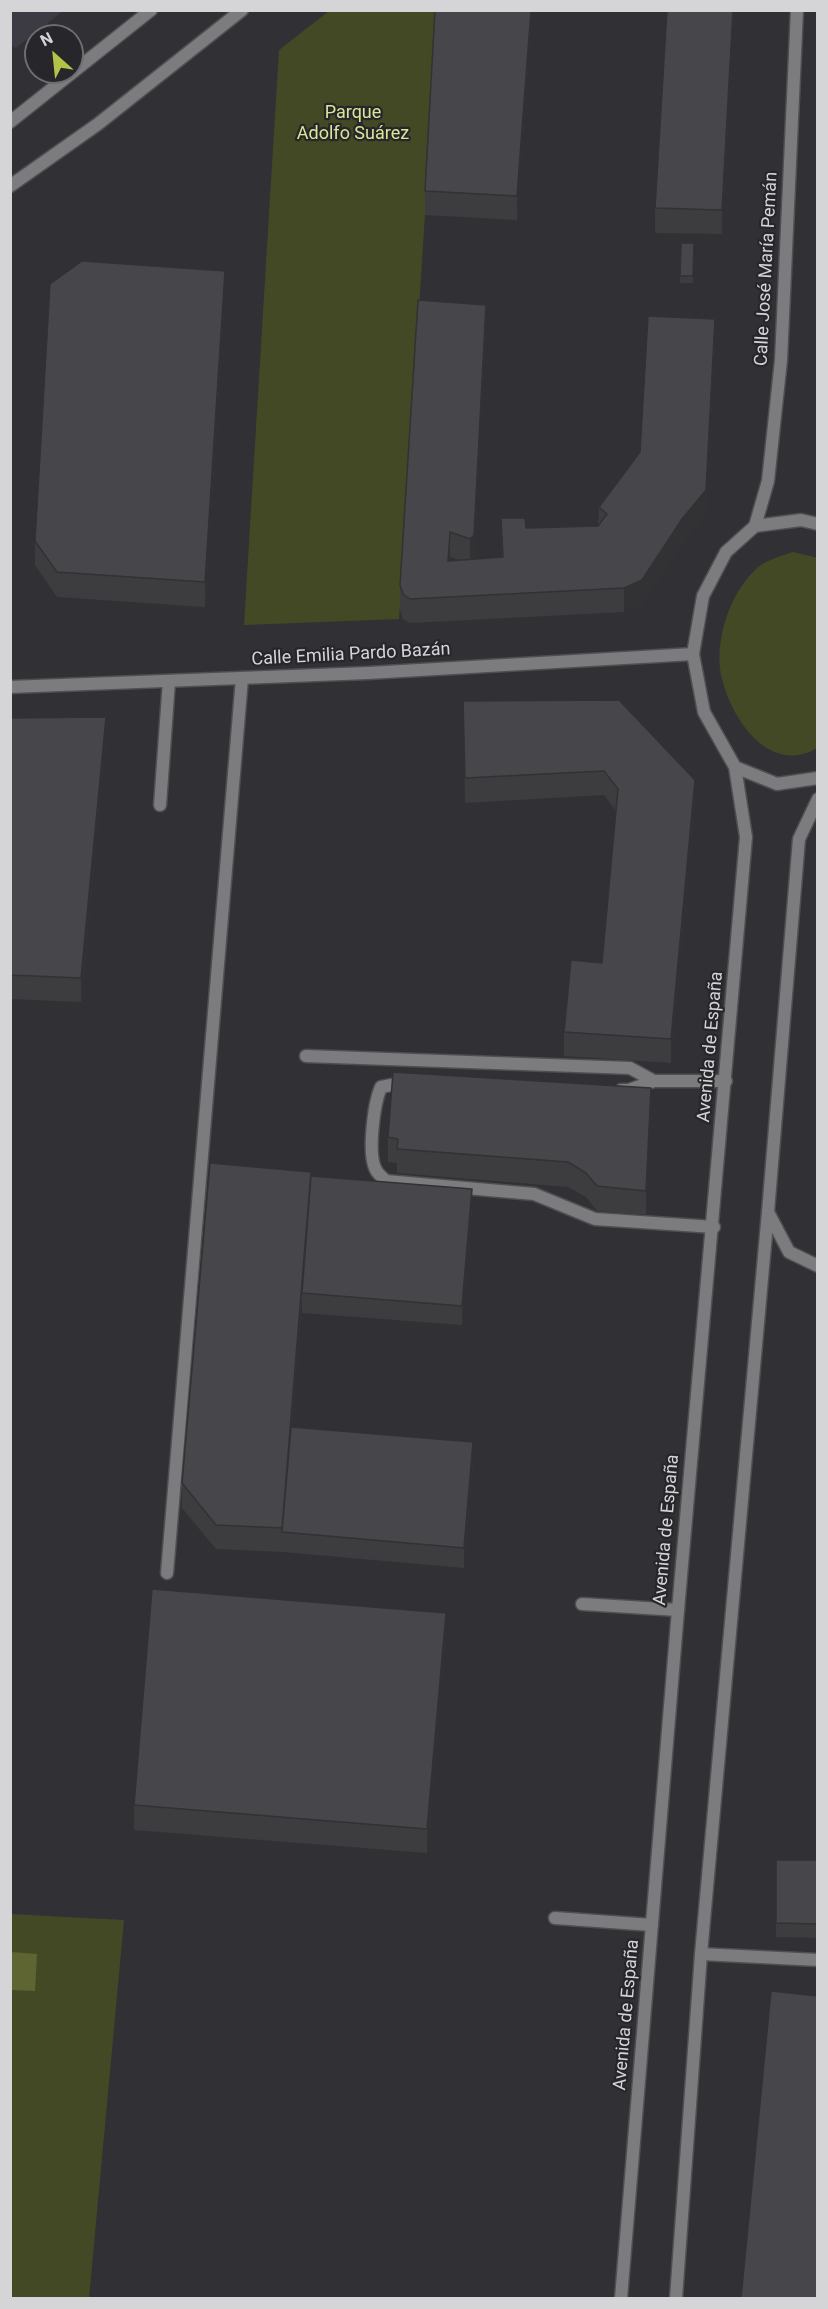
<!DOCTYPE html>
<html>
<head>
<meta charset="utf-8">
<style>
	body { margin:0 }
	#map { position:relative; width:828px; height:2309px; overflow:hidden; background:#313135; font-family:Roboto,sans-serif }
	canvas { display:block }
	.frame { position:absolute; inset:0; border:12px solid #d5d4d7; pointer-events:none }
	.north { position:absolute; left:24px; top:24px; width:60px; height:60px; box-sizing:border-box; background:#27272b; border:2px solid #6d6c70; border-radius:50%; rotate:333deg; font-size:16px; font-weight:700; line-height:24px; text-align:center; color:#d5d4d7 }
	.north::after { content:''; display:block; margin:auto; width:21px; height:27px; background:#b4c24a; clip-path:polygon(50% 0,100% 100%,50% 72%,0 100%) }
</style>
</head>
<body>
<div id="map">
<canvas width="828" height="2309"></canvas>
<div class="frame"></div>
<div class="north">N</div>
</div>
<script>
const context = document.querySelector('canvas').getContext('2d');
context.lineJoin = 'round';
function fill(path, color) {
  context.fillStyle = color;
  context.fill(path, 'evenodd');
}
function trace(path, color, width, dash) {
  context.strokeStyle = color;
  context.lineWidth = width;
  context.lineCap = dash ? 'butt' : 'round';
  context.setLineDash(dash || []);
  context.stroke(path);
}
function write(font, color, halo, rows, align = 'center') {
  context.font = font + ' Roboto,sans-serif';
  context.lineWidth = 4.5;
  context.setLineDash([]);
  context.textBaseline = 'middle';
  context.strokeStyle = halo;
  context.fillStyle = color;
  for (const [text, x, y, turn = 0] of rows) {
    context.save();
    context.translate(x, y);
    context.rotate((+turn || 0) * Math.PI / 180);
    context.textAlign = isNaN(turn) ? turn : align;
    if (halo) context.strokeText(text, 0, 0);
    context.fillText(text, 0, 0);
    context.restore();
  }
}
fill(new Path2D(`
	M11,10H63V11L16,48L11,46Z`), '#3c3b44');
fill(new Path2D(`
	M329,11H438L399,619L244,625L279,50Z
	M793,552L818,558L817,748C770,776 732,720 722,679C713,644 729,594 756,569C766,560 781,556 793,552Z
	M10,1914L124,1920L89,2298H11Z`), '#444925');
fill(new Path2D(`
	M11,1952L37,1954L35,1991L11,1990Z`), '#5e6532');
const service = new Path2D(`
	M160,805L169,681
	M306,1056L630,1068L654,1081
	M406,1082L381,1087C374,1103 367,1154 376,1170C378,1174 383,1178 386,1181L534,1194L595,1219L714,1227
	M621,1090H629L654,1081H726
	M167,1573L242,678
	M582,1604L678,1610
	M555,1918L652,1925`);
const minor = new Path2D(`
	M10,122L151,10
	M10,186L98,124L242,10
	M755,526L768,481L781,360L797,10
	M10,687L368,673L693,654
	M768,1212L789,1252L818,1266
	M701,1954L818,1960`);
const tertiary = new Path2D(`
	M818,524L801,520L755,526L726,552L703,596L693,654L704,712L735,767L777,784L818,778
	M621,2298L678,1610L746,837L735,767
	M676,2298L701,1954L768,1212L799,839L818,799`);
trace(service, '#4f4e52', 15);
trace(minor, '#4f4e52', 15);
trace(tertiary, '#4f4e52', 15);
trace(service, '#7c7c7e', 12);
trace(minor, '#7c7c7e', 12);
trace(tertiary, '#7c7c7e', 12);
fill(new Path2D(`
	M435,10H532L517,220L425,215V191Z
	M667,10H734L722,234L655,233V208Z
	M681,243H694L693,283H680Z
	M225,295L205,607L57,597L35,565V541Z
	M486,330L474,559L502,557L501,518L526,528L598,526L599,507L640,452L715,343L706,514L682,543L642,604L624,612L410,623L403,619L400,610V585ZM450,557L460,560H450Z
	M463,701L695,805L671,1063L564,1056V1032L602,963L616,811L604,795L465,803Z
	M10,718L106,741L81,1002L10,999Z
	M651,1113L646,1215L597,1211L586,1197L568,1187L397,1173V1163L388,1162V1137Z
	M311,1176L472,1209L462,1325L302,1313V1312L292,1427L473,1462L464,1568L282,1552L216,1549L182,1508V1483Z
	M446,1637L427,1853L134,1830V1805Z
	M776,1860H818V1938L776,1937Z`), '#3d3d40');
fill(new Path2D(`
	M531,10H532L517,220V196Z
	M733,10H734L722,234V210Z
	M225,271V295L205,607V582Z
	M486,305V330L474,559L470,563V539Z
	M715,319V343L706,514L682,543L642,604L624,612V588Z
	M450,532V557L448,585V561Z
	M106,717V741L81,1002V978Z
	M695,780V805L671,1063V1039Z
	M651,1088V1113L646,1215V1191Z
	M472,1189V1209L462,1325V1306Z
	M302,1293V1312L283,1533L282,1532Z
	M473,1442V1462L464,1568V1548Z
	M446,1613V1637L427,1853V1829Z`), '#323234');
const building = new Path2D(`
	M435,10H531L517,196L425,191Z
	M667,10H733L722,210L655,208Z
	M681,243H694L693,276H680Z
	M82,261L225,271L205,582L57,572L35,541L50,284Z
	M418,300L486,305L474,535L470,539L450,532L448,561L503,557L501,518H525L526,528L598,526L607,514L599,507L640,452L648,316L715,319L706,490L682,519L642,580L624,588L410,599L403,594L400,585Z
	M619,700L695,780L671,1039L564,1032L571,960L602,963L618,789L604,771L465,778L463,701Z
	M106,717L81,978L10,975V718Z
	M393,1072L651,1088L646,1191L597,1186L586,1173L568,1162L397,1149L398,1139L388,1137Z
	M210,1163L311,1172L282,1528L216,1525L182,1483Z
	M311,1176L472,1189L462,1306L302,1293Z
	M291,1427L473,1442L464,1548L282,1532Z
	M152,1589L446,1613L427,1829L134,1805Z
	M776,1860H818V1924L776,1923Z
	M771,1991L818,1996V2298H741Z`);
fill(building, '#47474b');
trace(building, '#323234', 1.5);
write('18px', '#d9e695', '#27272b', [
	["Parque",353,113],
	["Adolfo Suárez",353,134]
]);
write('18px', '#d5d4d7', '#27272b', [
	["Calle José María Pemán",767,269,-87],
	["Calle Emilia Pardo Bazán",351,655,-3],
	["Avenida de España",711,1047,-85],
	["Avenida de España",667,1530,-85],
	["Avenida de España",627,2015,-85]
]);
</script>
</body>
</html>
